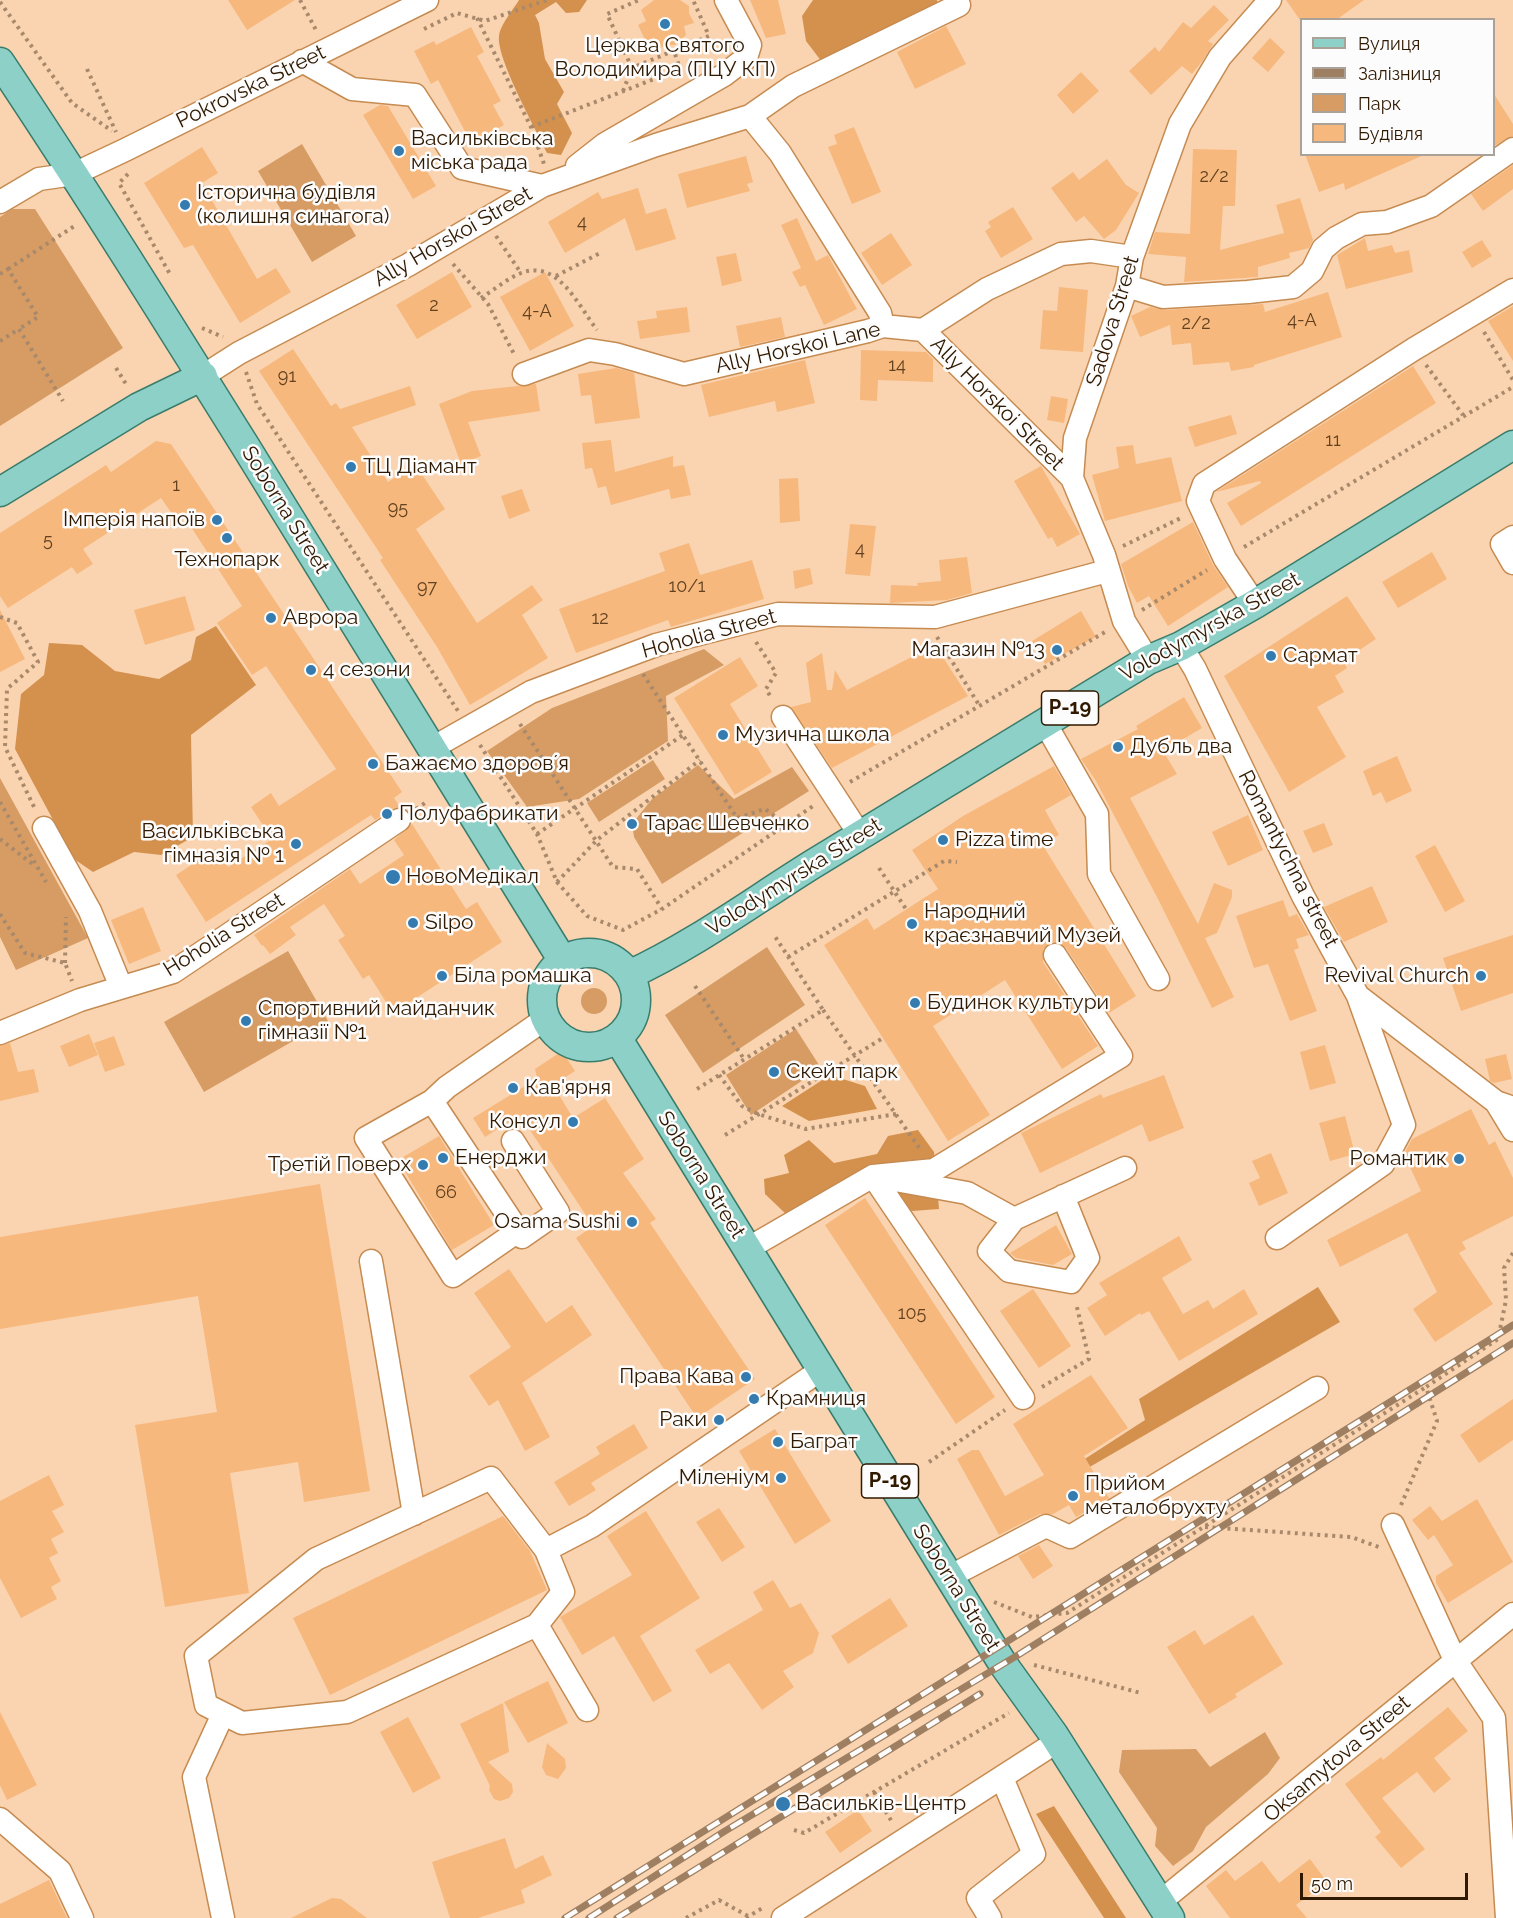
<!DOCTYPE html>
<html>
<head>
<meta charset="utf-8">
<style>
	body { margin:0 }
	#map { position:relative; width:1513px; height:1918px; overflow:hidden; background:#fad4b1; font-family:Raleway,sans-serif }
	canvas { display:block }
	.legend { position:absolute; left:1300px; top:18px; width:195px; height:138px; box-sizing:border-box; background:#fcfcfc; border:2px solid #aaa198; margin:0; padding:8px 10px; list-style:none; font-size:18px; color:#301901 }
	.legend li { display:flex; align-items:center; gap:12px; height:30px }
	.legend b { width:30px; border:2px solid #aaa198 }
	.scale { position:absolute; left:1300px; top:1873px; width:168px; height:27px; box-sizing:border-box; border:3px solid #301901; border-top:0; padding-left:8px; font-size:18px; line-height:21px; white-space:nowrap; color:#301901; -webkit-text-stroke:4px #fcfcfc; paint-order:stroke }
</style>
</head>
<body>
<div id="map">
<canvas width="1513" height="1918"></canvas>
<ul class="legend">
<li><b style="height:8px;background:#8cd0c8"></b>Вулиця</li>
<li><b style="height:8px;background:#9e7f61"></b>Залізниця</li>
<li><b style="height:16px;background:#d69c64"></b>Парк</li>
<li><b style="height:16px;background:#f6b87d"></b>Будівля</li>
</ul>
<div class="scale">50 m</div>
</div>
<script>
const context = document.querySelector('canvas').getContext('2d');
context.lineJoin = 'round';
function fill(path, color) {
  context.fillStyle = color;
  context.fill(path, 'evenodd');
}
function trace(path, color, width, dash) {
  context.strokeStyle = color;
  context.lineWidth = width;
  context.lineCap = dash ? 'butt' : 'round';
  context.setLineDash(dash || []);
  context.stroke(path);
}
function write(font, color, halo, rows, align = 'center') {
  context.font = font + ' Raleway,sans-serif';
  context.lineWidth = 5;
  context.setLineDash([]);
  context.textBaseline = 'middle';
  context.strokeStyle = halo;
  context.fillStyle = color;
  for (const [text, x, y, turn = 0] of rows) {
    context.save();
    context.translate(x, y);
    context.rotate((+turn || 0) * Math.PI / 180);
    context.textAlign = isNaN(turn) ? turn : align;
    if (halo) context.strokeText(text, 0, 0);
    context.fillText(text, 0, 0);
    context.restore();
  }
}
fill(new Path2D(`
	M302,144L356,236L312,262L258,171Z
	M12,209H35L123,348L0,426V217Z
	M704,649L724,665L666,696L668,741L579,799L527,807L487,751L552,708Z
	M653,760L665,779L599,822L587,803Z
	M698,765L734,799L792,767L809,791L662,884L634,837L632,824L652,799Z
	M0,778L88,938L16,970L0,937Z
	M767,947L805,1005L703,1073L665,1015Z
	M288,951L328,1021L204,1092L164,1022Z
	M581 1001a13 13 0 1 1 26 0a13 13 0 1 1-26 0Z
	M796,1029L821,1068L751,1115L726,1075Z
	M1265,1732L1280,1758L1268,1774L1206,1827L1193,1851L1173,1866L1155,1846L1157,1828L1119,1772L1122,1750L1196,1749L1210,1767Z`), '#d69c64');
fill(new Path2D(`
	M519,0H587L579,12L566,13L556,2L535,15L539,23L545,59L564,92L557,104L572,133L561,155L547,153C536,129 496,58 499,36C500,25 513,10 519,0Z
	M813,0H937L938,7L825,66L806,41L802,16Z
	M216,626L256,685L191,735L193,837L161,855L134,852L93,872L74,859L15,749L21,694L44,675L49,643L82,645L115,671L159,679L191,660L196,637Z
	M830,1075L865,1086L877,1109L809,1121L782,1106Z
	M918,1130L934,1152L939,1209L912,1211L872,1186L788,1216L765,1194L764,1179L789,1173L784,1155L809,1140L834,1163L877,1154L888,1136Z
	M1318,1287L1340,1322L1081,1472L1077,1464L1145,1420L1139,1399Z
	M1054,1806L1126,1918H1104L1036,1814Z`), '#d4914e');
fill(new Path2D(`
	M228,0H295L247,30Z
	M654,0H680L689,6V13L694,23L684,26L686,35L675,45H668L660,48L656,40L647,44L638,25L646,21L641,10Z
	M750,0H778L786,34L766,38Z
	M1286,0H1364L1336,20H1300Z
	M1214,5L1229,20L1208,41L1213,44L1203,60L1192,74L1182,66L1151,95L1129,71L1155,47L1159,52L1183,22L1191,28Z
	M946,26L966,64L915,89L897,52Z
	M471,27L484,52L477,56L501,101L493,105L504,125L471,143L438,80L431,84L414,51L434,41L436,45Z
	M1270,38L1285,52L1268,72L1252,58Z
	M1081,72L1099,91L1073,114L1057,95Z
	M1494,94L1513,124V136L1494,146Z
	M380,105L388,106L436,186L413,199L363,115Z
	M854,127L881,192L852,204L828,147L837,144L834,135Z
	M202,147L218,173L202,183L257,279L276,268L291,292L240,323L193,245L184,248L144,183Z
	M1193,149L1237,150L1235,206H1223L1220,250L1284,233L1276,205L1300,198L1313,240L1309,248L1289,253L1290,258L1258,267V277L1184,282L1186,257L1148,254L1155,232L1190,234Z
	M1305,154H1426L1345,190L1344,183L1319,192Z
	M746,156L753,182L747,184L750,191L687,208L678,174Z
	M1107,159L1126,185L1139,193L1116,230L1104,239L1084,216L1076,222L1051,188L1073,172L1079,180Z
	M1513,165V189L1483,211L1471,194Z
	M638,188L646,214L666,208L676,239L636,251L625,218L565,253L548,222L598,192L602,199Z
	M1013,207L1033,239L1001,258L985,231L991,227L988,222Z
	M797,218L816,261L828,255L857,309L824,325L805,285L800,287L792,272L801,268L781,225Z
	M891,233L912,265L882,285L861,253Z
	M1365,238L1368,251L1392,245L1395,253L1409,250L1413,272L1346,289L1337,255Z
	M1482,240L1492,256L1472,268L1462,252Z
	M736,253L742,281L722,286L716,257Z
	M452,272L472,307L417,339L396,305Z
	M545,272L574,326L530,351L500,297Z
	M1059,287L1088,290L1083,352L1040,349L1043,310L1057,311Z
	M1328,292L1342,337L1254,365V367L1231,371L1229,362L1193,365L1191,343L1172,345L1170,325L1140,337L1131,316L1150,307L1164,310L1263,304L1265,312Z
	M1513,306V361L1488,321Z
	M687,307L690,332L640,339L637,321L657,318L656,311Z
	M781,317L785,337L740,347L736,326Z
	M293,349L331,406L336,403L340,409L410,386L416,405L352,427L388,482L415,464L445,509L416,529L477,623L532,585L543,600L522,615L548,658L470,705L437,647L380,560L383,558L259,371Z
	M861,350L926,352L933,359V382L878,380L877,401L860,400Z
	M805,360L815,403L777,412L775,401L709,417L701,385Z
	M1413,366L1436,403L1241,526L1227,503L1261,483L1260,481L1216,492Z
	M616,368L634,373L640,418L595,424L591,395L581,396L578,374Z
	M536,384L540,411L468,422L481,456L461,464L439,404L472,391Z
	M1051,396L1068,399L1064,423L1047,420Z
	M1231,415L1237,434L1195,447L1188,427Z
	M611,440L615,472L673,456V467L684,465L691,495L671,499L669,489L611,505L606,486L598,488L592,468L585,469L582,443Z
	M156,441L171,444L402,792L394,798L400,807L391,809L375,820L371,815L206,922L176,875L216,849L228,867L272,839L251,807L271,793L279,806L336,769L266,666L252,675L217,623L242,606L182,513L175,518L161,498L83,549L93,564L77,574L72,567L8,608L0,596V533L106,465L111,472Z
	M1133,445L1136,464L1171,457L1182,501L1105,521L1092,475L1119,468L1116,447Z
	M1041,466L1080,534L1057,547L1052,537L1048,539L1014,481Z
	M798,478L800,521L780,523L779,479Z
	M522,489L530,511L509,519L501,496Z
	M1193,522L1213,565L1228,587L1168,626L1149,596L1137,603L1128,586L1121,564Z
	M850,524L876,526L870,576L845,574Z
	M689,543L700,575L752,560L764,599L671,627L668,620L576,653L559,609L665,571L659,553Z
	M1432,552L1447,579L1398,608L1382,582Z
	M967,557L972,593L947,600L890,603L891,585L918,586L917,583L941,581L939,560Z
	M810,568L813,584L795,589L793,571Z
	M185,596L195,630L145,645L134,610Z
	M1347,596L1376,639L1343,661L1347,668L1335,676L1344,692L1317,707L1346,757L1289,792L1224,676Z
	M0,610L25,659L0,672Z
	M1081,611L1096,637L1045,664L1032,641Z
	M935,645L968,696L832,768L791,707L811,702L806,663L822,653L827,690H832L835,670L847,690Z
	M740,657L758,686L730,704L772,772L735,795L674,698Z
	M1184,697L1202,728L1163,751L1177,774L1130,798L1198,924L1214,883L1232,890V897L1217,933L1205,938L1234,997L1212,1008L1159,901L1096,781L1081,759L1138,729L1136,726Z
	M1397,756L1412,791L1386,803L1381,792L1373,796L1363,771Z
	M1054,766L1071,795L1045,810L1059,835L1042,844L1136,996L1109,1013L1066,948L1054,942L1043,949V962L1098,1046L1062,1069L1005,980L933,1026L990,1115L948,1141L824,945L867,918L874,930L938,889L912,850L963,816Z
	M1248,815L1263,850L1228,866L1212,832Z
	M1324,823L1333,845L1313,853L1303,831Z
	M412,824L466,909L477,902L502,942L393,1013L369,975L363,979L338,940L345,936L324,904L290,927L296,935L270,954L263,945L262,946L254,935L350,869L360,884L404,855L394,840Z
	M1435,845L1465,901L1445,912L1415,856Z
	M1372,886L1388,922L1344,942L1324,907Z
	M1283,900L1289,917L1297,914L1309,935L1296,939L1299,948L1294,950L1317,1011L1290,1021L1268,964L1254,968L1236,916Z
	M143,907L161,951L129,964L111,920Z
	M1513,935V993L1461,1011L1443,958Z
	M89,1034L98,1055L69,1067L60,1046Z
	M114,1036L125,1065L105,1072L94,1043Z
	M10,1043L18,1072L34,1069L39,1092L0,1101V1046Z
	M1325,1045L1336,1083L1310,1090L1300,1052Z
	M562,1051L575,1071L553,1085L573,1118L605,1098L644,1159L623,1173L656,1219L650,1223L755,1379L697,1418L576,1238L593,1226L520,1115L485,1137L473,1118L525,1086L537,1077L535,1069Z
	M1506,1054L1512,1079L1494,1083L1490,1081L1485,1059Z
	M1164,1075L1184,1128L1149,1142L1142,1124L1040,1173L1021,1133L1101,1094L1103,1098Z
	M1471,1109L1489,1145L1495,1141L1513,1178V1216L1462,1242L1466,1249L1459,1253L1493,1304L1435,1342L1413,1309L1437,1292L1407,1233L1340,1267L1327,1240L1421,1191L1404,1154L1412,1139Z
	M1345,1116L1355,1154L1330,1161L1319,1123Z
	M439,1136L494,1225L452,1250L398,1160Z
	M1271,1153L1288,1193L1259,1206L1249,1183L1260,1178L1252,1161Z
	M320,1184L370,1491L304,1502L298,1462L230,1473L249,1593L165,1607L135,1425L217,1412L198,1296L0,1329V1237Z
	M865,1198L995,1397L956,1424L825,1225Z
	M1056,1225L1072,1254L1053,1265L1016,1258L1010,1253Z
	M1179,1236L1192,1260L1162,1278L1183,1314L1208,1300L1213,1309L1244,1289L1258,1314L1179,1361L1149,1311L1141,1315L1140,1313L1105,1336L1087,1308L1107,1295L1099,1283Z
	M509,1269L546,1323L572,1305L592,1335L522,1383L550,1437L525,1451L498,1400L489,1406L469,1376L511,1347L474,1293Z
	M1033,1289L1071,1346L1039,1368L1000,1311Z
	M1091,1375L1128,1428L1084,1456L1109,1498L1076,1517L1069,1505L1053,1514H1040L999,1535L957,1459L972,1450H979L1005,1496L1044,1475L1013,1424Z
	M1513,1399V1440L1479,1463L1460,1435Z
	M634,1424L648,1448L591,1483L596,1490L569,1506L554,1482L600,1454L596,1447Z
	M775,1429L831,1521L795,1544L739,1451Z
	M49,1475L64,1505L52,1511L64,1532L51,1539L58,1553L49,1558L61,1581L51,1587L57,1599L21,1618L0,1578V1501Z
	M1477,1499L1513,1562L1448,1603L1436,1583V1576L1453,1565L1434,1535L1428,1540L1412,1520L1430,1506L1442,1521Z
	M719,1508L745,1547L722,1562L696,1522Z
	M646,1511L700,1598L640,1636L672,1691L653,1702L614,1636L582,1655L560,1617L632,1575L607,1536Z
	M503,1516L530,1551L547,1590L330,1695L293,1618Z
	M1039,1545L1053,1566L1033,1579L1018,1556Z
	M773,1580L790,1608L801,1603L819,1633L813,1653L783,1671L794,1687L762,1710L729,1663L710,1674L695,1650L763,1610L753,1592Z
	M890,1598L908,1626L848,1664L831,1636Z
	M1253,1615L1283,1664L1235,1694L1237,1697L1209,1714L1167,1647L1195,1630L1204,1645Z
	M548,1681L568,1723L528,1743L504,1702Z
	M503,1703L509,1752L488,1762L512,1784L513,1792L509,1798L500,1801L494,1799L489,1790L490,1786L460,1724Z
	M1448,1707L1468,1731L1434,1758L1451,1779L1434,1793L1417,1772L1382,1798L1425,1849L1401,1868L1375,1837L1381,1832L1345,1784L1381,1757L1383,1760Z
	M0,1712L37,1785L7,1800L0,1785Z
	M408,1717L441,1778L413,1793L380,1732Z
	M547,1743L565,1759L566,1768L558,1779L546,1775L542,1767Z
	M858,1810L872,1831L840,1853L825,1832Z
	M505,1838L515,1869L543,1855L552,1875L521,1890L525,1903L478,1918H450L432,1862Z
	M1310,1859L1327,1882L1296,1905L1307,1918H1230L1206,1886L1226,1870L1235,1881L1262,1861L1279,1883Z
	M49,1880L67,1918H0V1904Z
	M332,1898L341,1899L367,1918H291Z`), '#f6b87d');
const minor = new Path2D(`
	M302,61L352,89L415,95L462,168L542,186
	M750,116L780,153L880,313L883,326
	M577,166L605,144L724,75L746,58L750,45L726,0
	M0,202L39,179L74,174L125,150L427,0
	M1127,286L1163,297L1248,292L1293,287L1312,271L1323,249L1336,238L1362,224L1387,222L1431,206L1513,149
	M923,330L1072,478
	M524,374L589,350L615,354L684,374L868,331L883,326L923,330L987,289L1061,254L1091,251L1132,257
	M203,376L239,353L408,265L542,186L656,145L750,116L793,86L959,5
	M1513,537L1502,544L1513,563
	M1255,604L1225,559L1198,501L1204,484L1414,349L1513,290
	M1181,646L1195,669L1303,896L1358,996L1496,1102L1513,1108
	M1148,660L1124,621L1104,555L1072,478L1075,438L1127,286L1132,257L1180,124L1220,57L1270,0
	M783,717L860,835
	M1045,723L1097,814L1099,874L1158,979
	M434,747L531,692L656,645L778,614L935,617L1107,571
	M44,828L90,911L121,987
	M0,1033L80,1000L173,972L399,820
	M432,1101L522,1237L558,1212L513,1141
	M1496,1102L1513,1130
	M1014,1219L989,1251L1009,1271L1071,1282L1088,1258L1063,1196
	M518,1231L453,1276L366,1138L432,1101L447,1087L535,1026L547,1022
	M1277,1238L1383,1164L1404,1125L1358,996
	M747,1249L873,1176L967,1193L1014,1219L1125,1168
	M371,1261L414,1514
	M1023,1398L873,1176L934,1170L1121,1056L1055,955
	M1393,1525L1455,1660L1494,1718L1507,1918
	M949,1577L1046,1526L1070,1537L1317,1388
	M537,1625L347,1712L242,1723L206,1705L196,1656L316,1559L491,1478L546,1550
	M587,1710L537,1625L563,1592L546,1550L592,1526L821,1370
	M0,1819L60,1871L82,1918
	M1160,1902L1513,1614
	M223,1918L194,1777L223,1714
	M783,1918L1058,1741
	M990,1918L978,1898L1034,1854L1002,1778`);
const major = new Path2D(`
	M0,62C84,188 164,316 244,444C351,616 458,788 563,961
	M0,492L139,407L203,376
	M542 1000a47 47 0 1 1 94 0a47 47 0 1 1-94 0Z
	M629,975C694,945 752,902 813,864C924,796 1036,728 1148,660L1181,646L1255,604L1513,445
	M618,1039L1003,1664L1054,1735L1170,1918`);
trace(minor, '#c68b51', 25);
trace(major, '#3a7c6b', 31);
trace(new Path2D(`
	M300,0L316,30
	M0,2L72,103L112,131
	M477,18L531,127L544,164
	M424,29L457,13L485,21L547,0
	M632,68L607,14L639,0
	M87,69L116,132
	M623,91L632,68L709,36L693,0
	M531,127L680,69L674,51
	M128,174L119,183L171,276
	M496,236L521,273
	M453,264L488,304L514,354
	M8,269L76,225
	M0,274L8,269L38,317L19,329
	M556,276L602,252
	M481,298C494,290 508,278 521,273C558,259 578,305 597,330
	M202,328L223,337
	M1484,332L1513,380
	M0,341L19,329L63,401
	M1426,365L1463,415
	M116,368L126,384
	M246,372L257,404L458,711
	M1123,546L1181,518
	M1244,547L1513,387
	M1142,610L1207,570
	M0,617L17,623L38,662L7,689L5,747L35,809
	M937,637L979,705
	M756,642L776,673L766,689L772,699
	M643,674L737,818L765,809L785,824
	M520,724L613,867L637,869L662,909
	M480,745L537,834L557,882L587,916L623,930L662,909L816,804
	M850,782L1105,632
	M0,802L46,882
	M416,809L425,803
	M537,834L683,735
	M0,839L35,866
	M879,868L906,909
	M557,882L597,840L700,760
	M0,914L25,953L65,963L72,981
	M788,957L944,861L957,862
	M65,963L66,917
	M695,986L744,1059
	M823,1010L920,1149
	M719,1075L742,1106L758,1114L806,1129L896,1114
	M697,1089L823,1010L774,935
	M725,1135L883,1038
	M1042,1387L1089,1359L1076,1303
	M929,1462L1005,1410
	M1401,1505L1437,1421L1426,1387L1498,1339L1506,1300L1504,1268L1513,1253
	M1205,1527L1351,1537L1379,1547
	M994,1602L1032,1617L1067,1613L1426,1387
	M1034,1665L1141,1693
	M874,1792L892,1822
	M794,1830L804,1833L1009,1713
	M686,1918L719,1900L748,1916
	M746,1918L764,1907`), '#a9896b', 4, [3, 4.5]);
trace(minor, '#fff', 22);
trace(major, '#8cd0c8', 28);
const rail = new Path2D(`
	M565,1918L1513,1325
	M589,1918L725,1831L1018,1655L1513,1343
	M617,1918L980,1694`);
trace(rail, '#9e7f61', 7);
trace(rail, '#fcfcfc', 4.5, [14]);
for (const [x, y, r, color] of [
	[665,24,6,"#347baf"],
	[399,151,6,"#347baf"],
	[185,205,6,"#347baf"],
	[351,467,6,"#347baf"],
	[217,520,6,"#347baf"],
	[227,538,6,"#347baf"],
	[271,618,6,"#347baf"],
	[1057,650,6,"#347baf"],
	[1271,656,6,"#347baf"],
	[311,670,6,"#347baf"],
	[723,735,6,"#347baf"],
	[1118,747,6,"#347baf"],
	[373,764,6,"#347baf"],
	[387,814,6,"#347baf"],
	[632,824,6,"#347baf"],
	[943,840,6,"#347baf"],
	[296,844,6,"#347baf"],
	[393,877,8,"#347baf"],
	[413,923,6,"#347baf"],
	[912,924,6,"#347baf"],
	[442,976,6,"#347baf"],
	[1481,976,6,"#347baf"],
	[915,1003,6,"#347baf"],
	[246,1021,6,"#347baf"],
	[774,1072,6,"#347baf"],
	[513,1088,6,"#347baf"],
	[573,1122,6,"#347baf"],
	[443,1158,6,"#347baf"],
	[1459,1159,6,"#347baf"],
	[423,1165,6,"#347baf"],
	[632,1222,6,"#347baf"],
	[746,1377,6,"#347baf"],
	[754,1399,6,"#347baf"],
	[719,1420,6,"#347baf"],
	[778,1442,6,"#347baf"],
	[781,1478,6,"#347baf"],
	[1073,1496,6,"#347baf"],
	[783,1804,8,"#347baf"]
]) {
  const dot = new Path2D();
  dot.arc(x, y, r, 0, 2 * Math.PI);
  context.fillStyle = color;
  context.fill(dot);
  trace(dot, '#fcfcfc', 2);
}
write('18px', '#624120', null, [
	["2/2",1214,177],
	["4",582,223],
	["2",434,306],
	["4-А",537,312],
	["4-А",1302,321],
	["2/2",1196,324],
	["14",897,366],
	["91",287,377],
	["11",1333,441],
	["1",176,486],
	["95",398,509],
	["5",48,541],
	["4",860,550],
	["10/1",687,587],
	["97",427,588],
	["12",600,619],
	["66",446,1193],
	["105",912,1314]
]);
for (const [x, y, w] of [
	[1070,708,57],
	[890,1481,57]
]) {
  const box = new Path2D();
  box.roundRect(x - w / 2, y - 17, w, 34, 4.5);
  context.fillStyle = '#fcfcfc';
  context.fill(box);
  trace(box, '#301901', 1.5);
}
write('bold 20px', '#301901', null, [
	["Р-19",1070,708],
	["Р-19",890,1481]
]);
write('21px', '#301901', '#fcfcfc', [
	["Церква Святого",665,46,"center"],
	["Володимира (ПЦУ КП)",665,70,"center"],
	["Васильківська",411,139],
	["міська рада",411,163],
	["Історична будівля",197,193],
	["(колишня синагога)",197,217],
	["ТЦ Діамант",363,467],
	["Імперія напоїв",205,520,"right"],
	["Технопарк",227,560,"center"],
	["Аврора",283,618],
	["Магазин №13",1045,650,"right"],
	["Сармат",1283,656],
	["4 сезони",323,670],
	["Музична школа",735,735],
	["Дубль два",1130,747],
	["Бажаємо здоровʼя",385,764],
	["Полуфабрикати",399,814],
	["Тарас Шевченко",644,824],
	["Васильківська",284,832,"right"],
	["гімназія № 1",284,856,"right"],
	["Pizza time",955,840],
	["НовоМедікал",406,877],
	["Народний",924,912],
	["краєзнавчий Музей",924,936],
	["Silpo",425,923],
	["Біла ромашка",454,976],
	["Revival Church",1469,976,"right"],
	["Будинок культури",927,1003],
	["Спортивний майданчик",258,1009],
	["гімназії №1",258,1033],
	["Скейт парк",786,1072],
	["Кав'ярня",525,1088],
	["Консул",561,1122,"right"],
	["Енерджи",455,1158],
	["Романтик",1447,1159,"right"],
	["Третій Поверх",411,1165,"right"],
	["Osama Sushi",620,1222,"right"],
	["Права Кава",734,1377,"right"],
	["Крамниця",766,1399],
	["Раки",707,1420,"right"],
	["Баграт",790,1442],
	["Міленіум",769,1478,"right"],
	["Прийом",1085,1484],
	["металобрухту",1085,1508],
	["Васильків-Центр",796,1804]
], 'left');
write('21px', '#301901', '#fcfcfc', [
	["Pokrovska Street",251,87,-26],
	["Ally Horskoi Street",453,237,-30],
	["Sadova Street",1113,321,-73],
	["Ally Horskoi Lane",798,348,-13],
	["Ally Horskoi Street",997,404,45],
	["Soborna Street",285,510,58],
	["Volodymyrska Street",1210,627,-29],
	["Hoholia Street",709,634,-15],
	["Romantychna street",1288,859,63],
	["Volodymyrska Street",794,877,-32],
	["Hoholia Street",224,935,-32],
	["Soborna Street",701,1175,58],
	["Soborna Street",956,1588,58],
	["Oksamytova Street",1337,1759,-40]
]);
</script>
</body>
</html>
